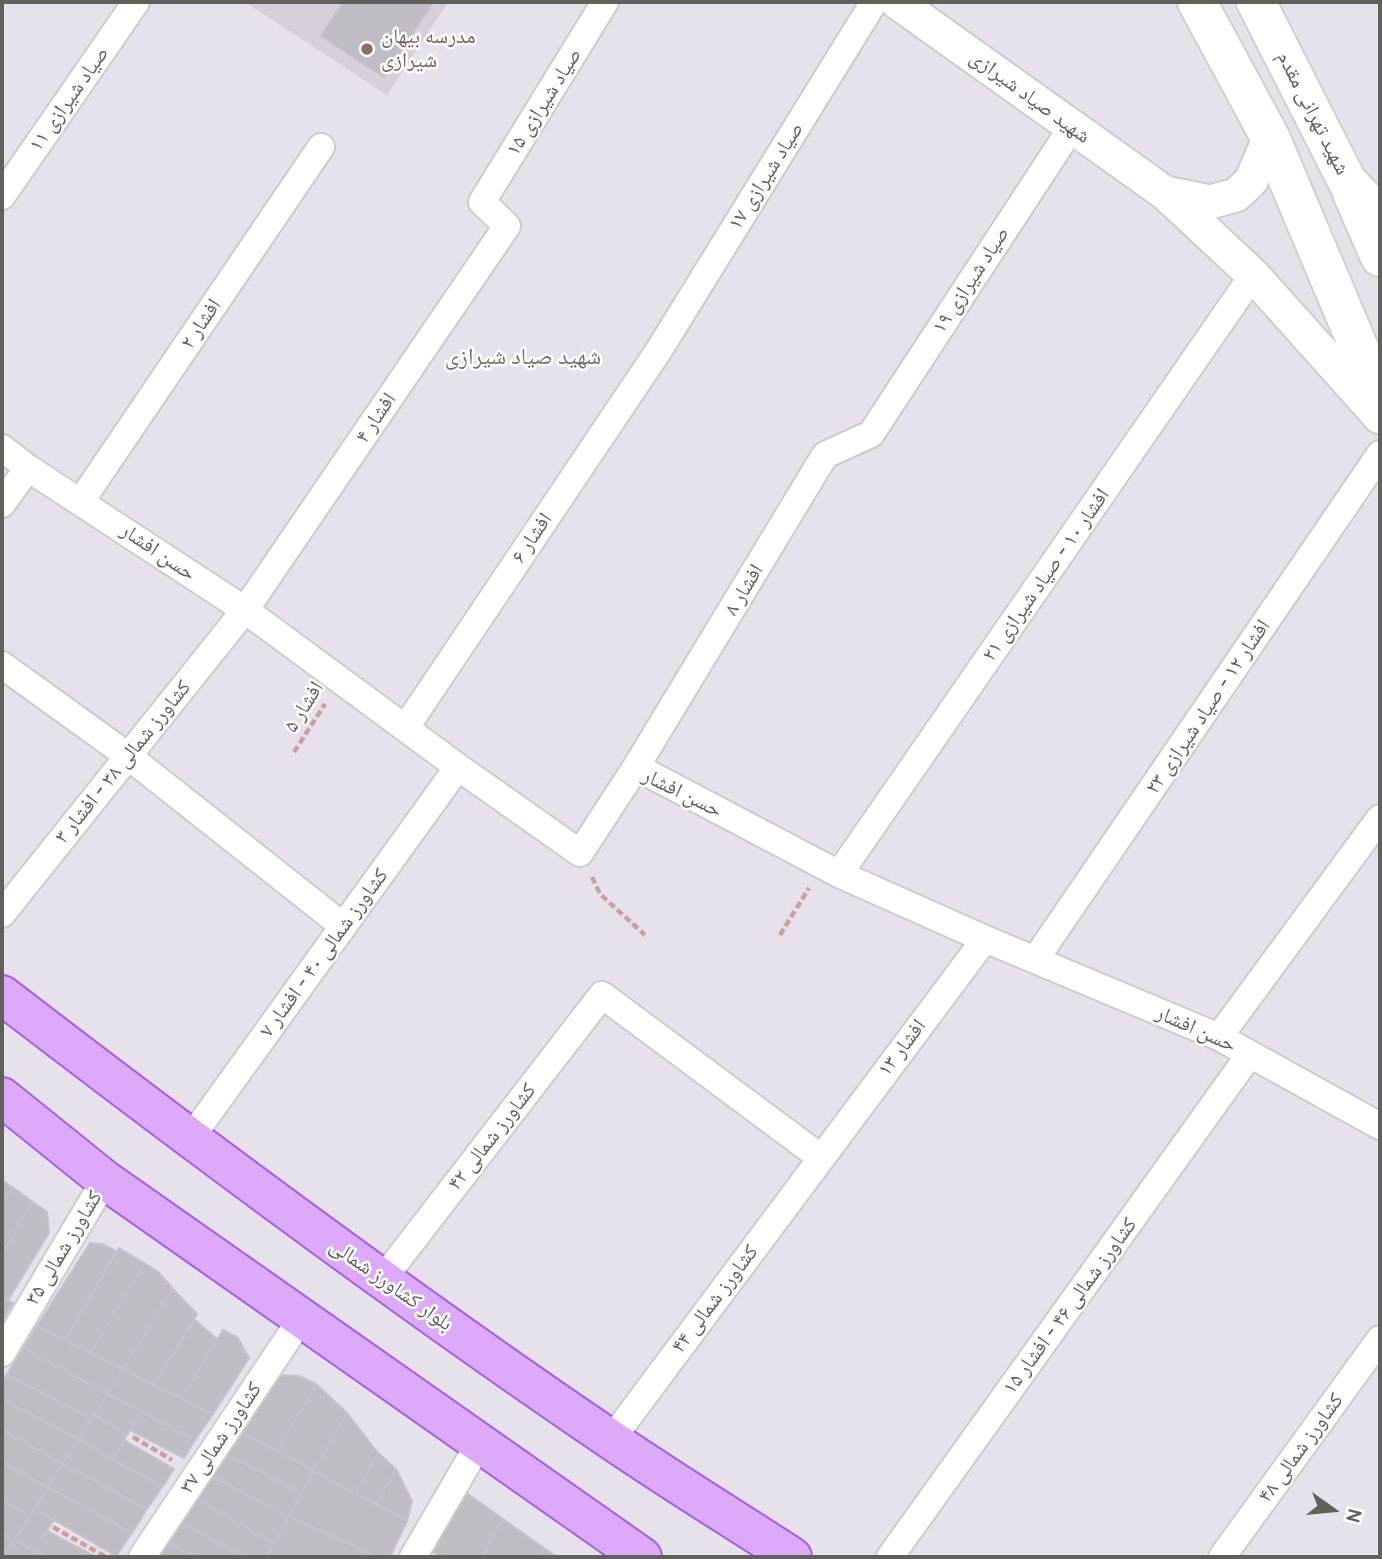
<!DOCTYPE html>
<html>
<head>
<meta charset="utf-8">
<style>
	body { margin:0 }
	#map { position:relative; width:1382px; height:1559px; overflow:hidden; background:#e7e1ec; font-family:Cabin,sans-serif }
	canvas { display:block }
	.frame { position:absolute; inset:0; border:4px solid #5f615a; pointer-events:none }
	.north { position:absolute; left:1298px; top:1475px; width:70px; height:70px; -webkit-text-stroke:5px #fff; paint-order:stroke; rotate:105deg; font-size:19px; font-weight:700; line-height:28px; text-align:center; color:#5f615a }
	.north::after { content:''; display:block; margin:auto; width:24px; height:32px; background:#5f615a; clip-path:polygon(50% 0,100% 100%,50% 72%,0 100%) }
</style>
</head>
<body>
<div id="map">
<canvas width="1382" height="1559"></canvas>
<div class="frame"></div>
<div class="north">N</div>
</div>
<script>
const context = document.querySelector('canvas').getContext('2d');
context.lineJoin = 'round';
function fill(path, color) {
  context.fillStyle = color;
  context.fill(path, 'evenodd');
}
function trace(path, color, width, dash) {
  context.strokeStyle = color;
  context.lineWidth = width;
  context.lineCap = dash ? 'butt' : 'round';
  context.setLineDash(dash || []);
  context.stroke(path);
}
function write(font, color, halo, rows, align = 'center') {
  context.font = font + ' Cabin,"Noto Naskh Arabic",sans-serif';
  context.lineWidth = 5;
  context.setLineDash([]);
  context.textBaseline = 'middle';
  context.strokeStyle = halo;
  context.fillStyle = color;
  for (const [text, x, y, turn = 0] of rows) {
    context.save();
    context.translate(x, y);
    context.rotate((+turn || 0) * Math.PI / 180);
    context.textAlign = isNaN(turn) ? turn : align;
    if (halo) context.strokeText(text, 0, 0);
    context.fillText(text, 0, 0);
    context.restore();
  }
}
fill(new Path2D(`
	M245,2H448L387,95Z`), '#d7d0db');
const building = new Path2D(`
	M343,2H433L384,77L321,36Z
	M2,1180L12,1187L2,1203Z
	M12,1187L33,1202L2,1254V1203Z
	M33,1202L47,1212L49,1233L8,1300L2,1297V1254Z
	M90,1243L102,1244L116,1251L65,1341L37,1326Z
	M119,1248L144,1263L91,1353L65,1341Z
	M144,1263L158,1272L173,1289L123,1369L91,1353Z
	M173,1289L197,1314L154,1385L123,1369Z
	M2,1297L13,1303L2,1321Z
	M195,1320L217,1339L181,1399L154,1385Z
	M37,1326L123,1369L107,1394L24,1347Z
	M223,1330L238,1338L249,1358L213,1414L181,1399Z
	M24,1347L107,1394L91,1419L7,1374Z
	M123,1369L213,1414L195,1440L107,1394Z
	M7,1374L91,1419L79,1439L2,1399V1383Z
	M276,1375L299,1376L316,1384L277,1451L239,1431Z
	M316,1384L347,1413L314,1471L277,1451Z
	M107,1394L141,1412L127,1435L94,1415Z
	M2,1399L79,1439L63,1464L2,1429Z
	M141,1412L195,1440L184,1458L130,1430Z
	M347,1413L378,1453L355,1493L314,1471Z
	M94,1415L127,1435L113,1460L79,1439Z
	M2,1429L63,1464L48,1487L2,1462Z
	M239,1431L314,1471L302,1493L225,1454Z
	M79,1439L113,1460L163,1486L147,1509L63,1464Z
	M124,1440L174,1469L163,1486L113,1460Z
	M378,1453L396,1469L377,1504L355,1493Z
	M225,1454L302,1493L289,1516L210,1475Z
	M2,1462L48,1487L30,1515L2,1500Z
	M63,1464L147,1509L132,1533L48,1487Z
	M396,1469L412,1501L407,1521L377,1504Z
	M314,1471L407,1521L390,1557H377L289,1516Z
	M210,1475L289,1516L274,1543L195,1499Z
	M48,1487L132,1533L116,1556L35,1509Z
	M465,1492L503,1519L482,1557H443L429,1550Z
	M195,1499L274,1543L266,1557H245L179,1522Z
	M2,1500L30,1515L14,1541L2,1534Z
	M35,1509L54,1520L34,1550L14,1541Z
	M289,1516L377,1557H266Z
	M503,1519L544,1548L539,1557H482Z
	M179,1522L245,1557H196L167,1542Z
	M47,1531L96,1557H48L34,1550Z
	M2,1534L14,1541L4,1557H2Z
	M14,1541L34,1550L48,1557H4Z
	M167,1542L196,1557H156Z
	M544,1548L557,1557H539Z`);
fill(building, '#c0bcc4');
trace(building, '#c8c0d0', 2);
const minor = new Path2D(`
	M2,196L136,2
	M2,448L28,468L245,610L458,767L580,853L636,767L839,874L985,939L1219,1037L1380,1126
	M81,501L321,147
	M2,504L28,468
	M2,665L128,756L343,926
	M406,727L659,350L874,2
	M636,767L825,455L871,434L1072,127
	M839,874L1253,275
	M2,914L245,610L507,226L482,202L605,2
	M1035,960L1380,454
	M1219,1037L1380,818
	M190,1139L458,767
	M382,1280L602,995L820,1157
	M2,1353L105,1180
	M611,1440L985,939
	M142,1557L301,1319
	M413,1557L479,1444
	M890,1557L1250,1054
	M1222,1557L1380,1339`);
const tertiary = new Path2D(`
	M897,2L1165,193L1253,275L1380,417
	M1165,193L1210,202L1236,195L1251,181L1270,137`);
const secondary = new Path2D(`
	M1197,2L1270,137L1380,398
	M1256,2L1347,181L1380,216
	M1352,193L1380,257`);
const primary = new Path2D(`
	M2,995C201,1148 402,1298 610,1439C670,1480 732,1518 792,1557
	M2,1097L105,1180L642,1557`);
trace(minor, '#cbcec8', 30);
trace(tertiary, '#cbcec8', 37);
trace(secondary, '#cfd2ca', 42);
trace(primary, '#a660e6', 42);
trace(new Path2D(`
	M294,752L325,704
	M592,877L600,894L645,935
	M780,935L809,888
	M133,1437L172,1460
	M53,1527L106,1557`), '#c9a09e', 4.5, [7, 3.5]);
trace(minor, '#fff', 26);
trace(tertiary, '#fff', 33);
trace(secondary, '#fff', 38);
trace(primary, '#dcaaf8', 38);
for (const [x, y, r, color] of [
	[367,49,7,"#8d6e63"]
]) {
  const dot = new Path2D();
  dot.arc(x, y, r, 0, 2 * Math.PI);
  context.fillStyle = color;
  context.fill(dot);
  trace(dot, '#fff', 2.5);
}
write('21px', '#785e54', '#fff', [
	["مدرسه بیهان",381,37],
	["شیرازی",381,61]
], 'left');
write('21px', '#5f615a', '#fff', [
	["شهید صیاد شیرازی",1030,97,36],
	["صیاد شیرازی ۱۱",69,99,-55],
	["صیاد شیرازی ۱۵",544,102,-58],
	["شهید تهرانی مقدم",1313,113,63],
	["صیاد شیرازی ۱۷",766,176,-58],
	["صیاد شیرازی ۱۹",971,280,-57],
	["افشار ۲",201,324,-56],
	["افشار ۴",376,418,-56],
	["افشار ۶",532,538,-56],
	["حسن افشار",158,552,34],
	["افشار ۱۰ - صیاد شیرازی ۲۱",1046,575,-55],
	["افشار ۸",744,590,-59],
	["افشار ۵",304,707,-58],
	["افشار ۱۲ - صیاد شیرازی ۲۳",1208,707,-56],
	["کشاورز شمالی ۳۸ - افشار ۳",123,762,-51],
	["حسن افشار",682,793,26],
	["کشاورز شمالی ۴۰ - افشار ۷",324,953,-54],
	["حسن افشار",1196,1029,24],
	["افشار ۱۳",902,1048,-53],
	["کشاورز شمالی ۴۲",492,1137,-52],
	["کشاورز شمالی ۳۵",64,1248,-59],
	["بلوار کشاورز شمالی",391,1285,35],
	["کشاورز شمالی ۴۴",715,1299,-53],
	["کشاورز شمالی ۴۶ - افشار ۱۵",1070,1306,-54],
	["کشاورز شمالی ۳۷",221,1438,-56],
	["کشاورز شمالی ۴۸",1301,1448,-54]
]);
write('23px', '#71736b', '#fff', [
	["شهید صیاد شیرازی",523,357]
]);
</script>
</body>
</html>
